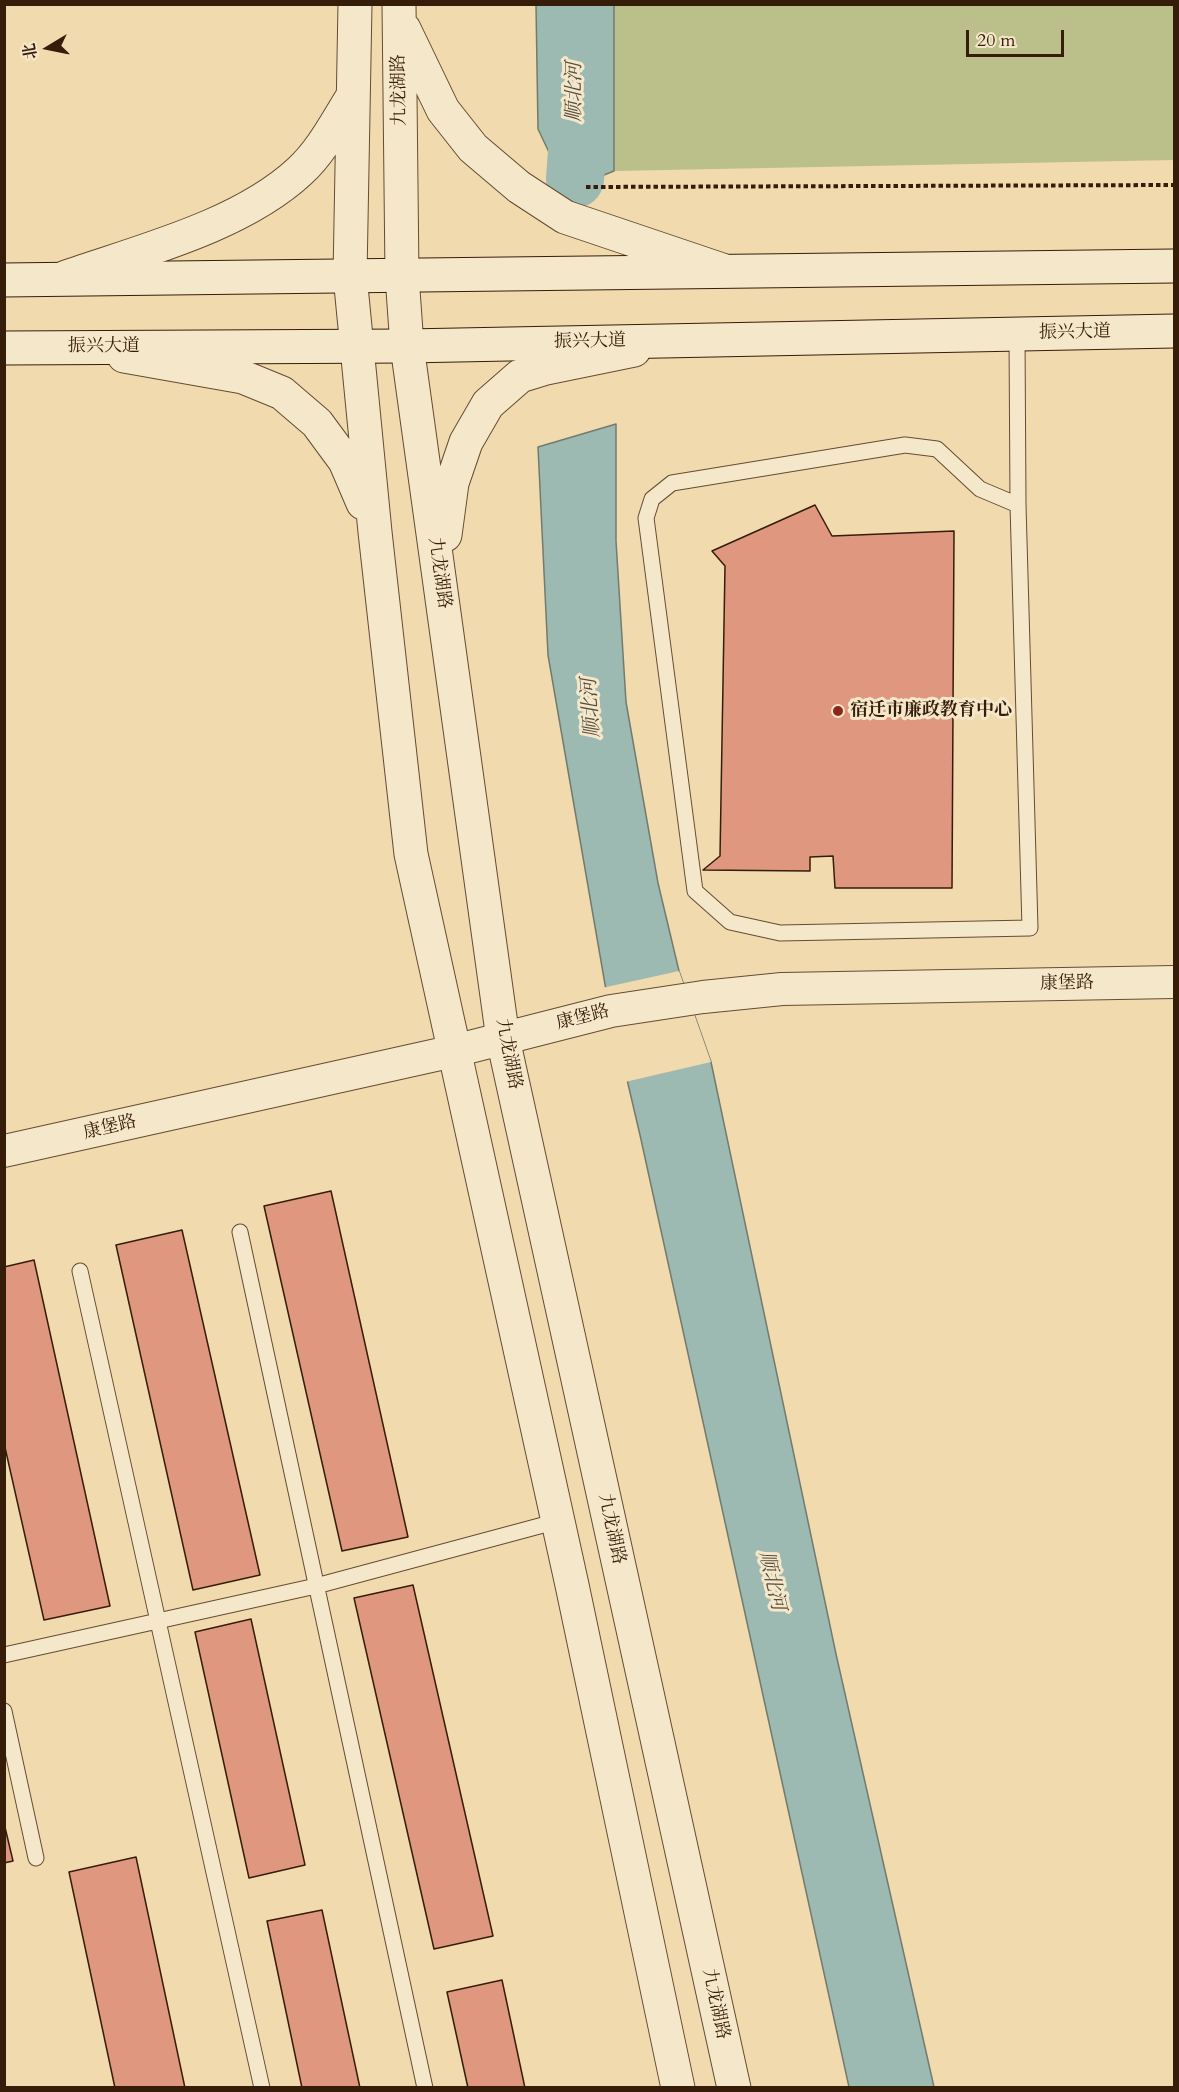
<!DOCTYPE html>
<html>
<head>
<meta charset="utf-8">
<style>
	body { margin:0 }
	#map { position:relative; width:1179px; height:2092px; overflow:hidden; background:#f0daae; font-family:Cardo,"Noto Serif SC",serif }
	canvas { display:block }
	.frame { position:absolute; inset:0; border:6px solid #361d0a; pointer-events:none }
	.north { position:absolute; left:18px; top:18px; width:60px; height:60px; -webkit-text-stroke:4px #f5e7ca; paint-order:stroke; rotate:260deg; font-size:16px; font-weight:700; line-height:24px; text-align:center; color:#361d0a }
	.north::after { content:''; display:block; margin:auto; width:21px; height:27px; background:#361d0a; clip-path:polygon(50% 0,100% 100%,50% 72%,0 100%) }
	.scale { position:absolute; left:966px; top:30px; width:98px; height:27px; box-sizing:border-box; border:3px solid #361d0a; border-top:0; padding-left:8px; font-size:18px; line-height:21px; white-space:nowrap; color:#361d0a; -webkit-text-stroke:4px #f5e7ca; paint-order:stroke }
</style>
</head>
<body>
<div id="map">
<canvas width="1179" height="2092"></canvas>
<div class="frame"></div>
<div class="north">北</div>
<div class="scale">20 m</div>
</div>
<script>
const context = document.querySelector('canvas').getContext('2d');
context.lineJoin = 'round';
function fill(path, color) {
  context.fillStyle = color;
  context.fill(path, 'evenodd');
}
function trace(path, color, width, dash) {
  context.strokeStyle = color;
  context.lineWidth = width;
  context.lineCap = dash ? 'butt' : 'round';
  context.setLineDash(dash || []);
  context.stroke(path);
}
function write(font, color, halo, rows, align = 'center') {
  context.font = font + ' Cardo,"Noto Serif SC",serif';
  context.lineWidth = 6;
  context.setLineDash([]);
  context.textBaseline = 'middle';
  context.strokeStyle = halo;
  context.fillStyle = color;
  for (const [text, x, y, turn = 0] of rows) {
    context.save();
    context.translate(x, y);
    context.rotate((+turn || 0) * Math.PI / 180);
    context.textAlign = isNaN(turn) ? turn : align;
    if (halo) context.strokeText(text, 0, 0);
    context.fillText(text, 0, 0);
    context.restore();
  }
}
fill(new Path2D(`
	M614,5H1174V160L614,171Z`), '#bbbf8a');
const water = new Path2D(`
	M536,5H614V171L599,177L555,165L538,129Z
	M616,424V541L626,702L658,883L679,971L711,1062L836,1654L934,2087H849L640,1135L606,990L548,655L538,447Z`);
fill(water, '#9cb9b2');
trace(water, '#737b6f', 1.5);
fill(new Path2D(`
	M679,971L711,1062L625,1082L602,988Z`), '#f0daae');
trace(new Path2D(`
	M575,179L577,152L575,4`), '#9cb9b2', 58);
const building = new Path2D(`
	M815,505L832,536L954,531L952,888H835L833,856L810,857V871L703,870L720,856L725,566L712,551Z
	M331,1191L408,1537L342,1551L264,1206Z
	M182,1230L260,1575L193,1590L116,1245Z
	M34,1260L110,1606L44,1620L4,1443V1267Z
	M413,1585L493,1936L434,1949L354,1598Z
	M251,1619L305,1865L249,1878L195,1632Z
	M4,1823L13,1861L4,1863Z
	M136,1857L185,2088H115L69,1872Z
	M322,1910L360,2088H302L267,1921Z
	M502,1980L525,2088H468L447,1992Z`);
fill(building, '#df9780');
trace(building, '#361d0a', 1.5);
const service = new Path2D(`
	M1017,334L1018,505L1030,928L780,933L730,922L695,891L646,518L652,499L672,483L905,445L937,449L980,489L1018,505
	M240,1232L425,2088
	M80,1271L262,2088
	M4,1655L316,1586L558,1521
	M4,1711L36,1858`);
const minor = new Path2D(`
	M4,1151L454,1051L611,1011L703,997L782,989L1174,982`);
const tertiary = new Path2D(`
	M355,4L350,276L375,532L411,854L572,1585L678,2088
	M399,4L402,276L407,346L503,1039L734,2088
	M404,29L443,110L473,148L519,187L565,217L722,270
	M66,277C141,251 241,226 300,171C322,151 337,121 353,96
	M124,356L243,377L282,393L317,423L345,461L363,503
	M445,535L452,483L466,442L488,404L520,376L546,368L634,350`);
const secondary = new Path2D(`
	M4,280L1174,266
	M4,348L407,346L1174,331`);
trace(service, '#644c33', 17);
trace(minor, '#644c33', 34);
trace(tertiary, '#644c33', 35);
trace(secondary, '#361d0a', 35);
trace(new Path2D(`
	M586,187L1174,185`), '#361d0a', 4, [4.5, 3]);
trace(service, '#f5e7ca', 15);
trace(minor, '#f5e7ca', 32);
trace(tertiary, '#f5e7ca', 33);
trace(secondary, '#f5e7ca', 33);
for (const [x, y, r, color] of [
	[838,711,6,"#8f2418"]
]) {
  const dot = new Path2D();
  dot.arc(x, y, r, 0, 2 * Math.PI);
  context.fillStyle = color;
  context.fill(dot);
  trace(dot, '#f5e7ca', 2);
}
write('18px', '#361d0a', '#f5e7ca', [
	["九龙湖路",400,90,-91],
	["振兴大道",1075,333,-1],
	["振兴大道",590,342,-1],
	["振兴大道",104,347],
	["九龙湖路",439,573,82],
	["康堡路",1067,984,-1],
	["康堡路",583,1018,-14],
	["九龙湖路",508,1054,79],
	["康堡路",110,1128,-13],
	["九龙湖路",611,1529,78],
	["九龙湖路",715,2004,78]
]);
write('bold 18px', '#361d0a', '#f5e7ca', [
	["宿迁市廉政教育中心",850,711]
], 'left');
write('italic 20px', '#554c3c', '#f5e7ca', [
	["顺北河",575,92,-90],
	["顺北河",592,708,-94],
	["顺北河",771,1581,77]
]);
</script>
</body>
</html>
